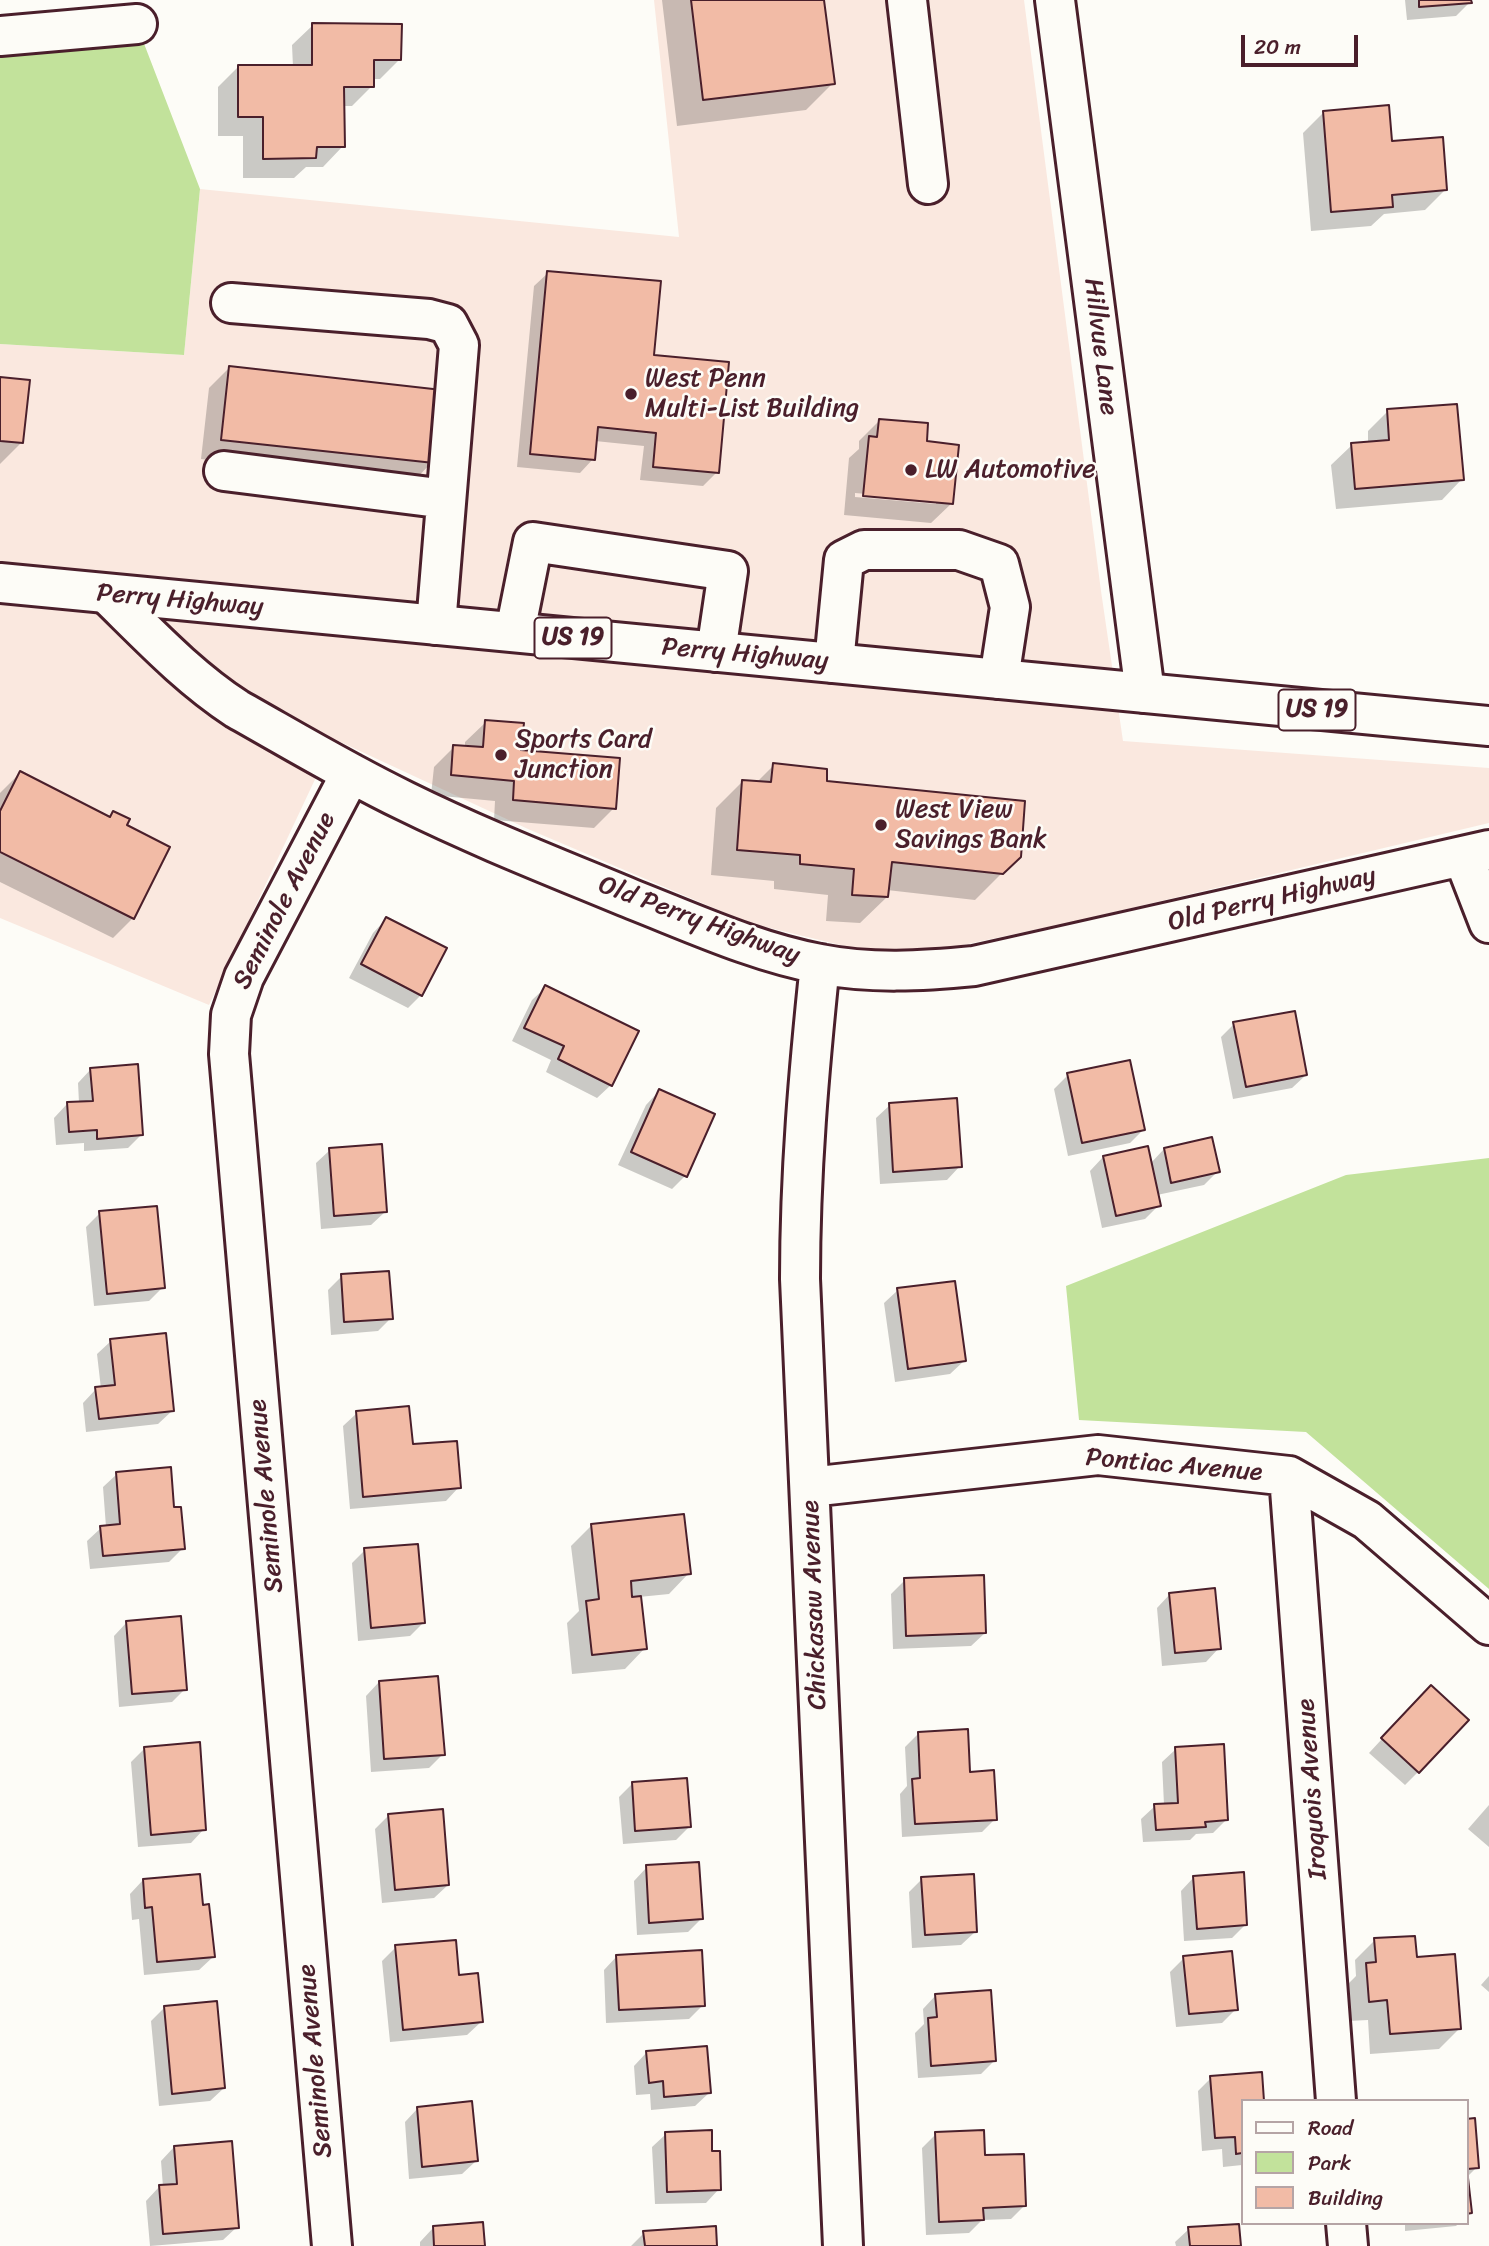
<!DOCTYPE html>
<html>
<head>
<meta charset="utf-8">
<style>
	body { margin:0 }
	#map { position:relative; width:1489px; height:2246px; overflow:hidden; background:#fdfcf7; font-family:Sriracha,sans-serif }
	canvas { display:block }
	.legend { position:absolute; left:1241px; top:2099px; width:228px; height:126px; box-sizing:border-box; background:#fdfcf7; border:2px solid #b5a4a5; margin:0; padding:9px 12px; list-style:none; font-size:21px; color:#4a1f2b }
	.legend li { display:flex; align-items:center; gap:14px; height:35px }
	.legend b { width:35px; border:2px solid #b5a4a5 }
	.scale { position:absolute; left:1241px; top:35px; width:117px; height:32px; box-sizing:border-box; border:4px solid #4a1f2b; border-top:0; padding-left:9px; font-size:21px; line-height:24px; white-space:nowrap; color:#4a1f2b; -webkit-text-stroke:5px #fdfcf7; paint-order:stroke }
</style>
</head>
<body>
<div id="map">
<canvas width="1489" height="2246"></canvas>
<ul class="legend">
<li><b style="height:9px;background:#fdfcf7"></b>Road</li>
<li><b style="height:19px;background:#c2e29b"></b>Park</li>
<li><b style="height:19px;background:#f2bba6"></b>Building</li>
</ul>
<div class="scale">20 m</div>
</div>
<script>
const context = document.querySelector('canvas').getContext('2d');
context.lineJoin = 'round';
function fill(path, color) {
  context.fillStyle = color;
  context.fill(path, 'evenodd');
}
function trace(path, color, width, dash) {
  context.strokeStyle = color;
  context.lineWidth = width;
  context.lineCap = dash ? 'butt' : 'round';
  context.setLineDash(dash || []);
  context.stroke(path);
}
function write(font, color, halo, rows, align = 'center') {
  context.font = font + ' Sriracha,sans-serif';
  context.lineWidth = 5;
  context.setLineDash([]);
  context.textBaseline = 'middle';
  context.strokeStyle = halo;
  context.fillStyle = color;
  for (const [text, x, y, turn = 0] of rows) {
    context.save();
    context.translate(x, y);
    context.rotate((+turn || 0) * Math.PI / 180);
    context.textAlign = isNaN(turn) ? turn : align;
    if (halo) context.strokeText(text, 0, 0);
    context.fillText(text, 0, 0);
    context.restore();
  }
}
fill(new Path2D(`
	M654,0H1024L1101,591L1123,741L1489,768V823L1077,921L939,950L857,949L749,923L528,829L334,739L209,1005L0,918V344L184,355L200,189L679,237Z`), '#fae8df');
fill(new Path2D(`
	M143,41L200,189L184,355L0,344V54Z
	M1489,1158V1589L1306,1432L1079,1420L1066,1286L1346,1175Z`), '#c2e29b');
fill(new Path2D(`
	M662,0H822L833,83L806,110L677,126Z
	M1405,0H1469L1470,2L1456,16L1407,20Z
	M313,25L400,59L380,79H372V86L352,106H343V146L323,167H306L294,178H243V136H218V87L238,67H293L292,45Z
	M1324,112L1391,143L1445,190L1425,210L1384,214L1371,226L1311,231L1303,133Z
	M548,273L652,356L717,472L703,486L640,480L644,446L595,441L593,459L580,473L517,467L534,286Z
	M229,368L432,462L412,483L201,459L209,388Z
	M0,378L21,443L0,464Z
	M1388,411L1462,479L1442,500L1336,509L1331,465L1352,445L1368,444V431Z
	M880,420L925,443L952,503L931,523L844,515L849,458L859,449V441ZM855,493L936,500V504L855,497Z
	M486,722L519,752L614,808L594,828L494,820L495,801L431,795L434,767L454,747L465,748V742Z
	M774,765L825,782L1019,856L975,900L887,890V897L860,923L826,921L828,895L774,889V881L711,875L716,808L742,782L756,783Z
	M20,773L109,818L114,813L124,826L133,918L113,938L0,882V793Z
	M386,919L421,995L408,1008L349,978L373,933Z
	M546,987L611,1085L597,1098L546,1072L551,1060L512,1041L532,1000Z
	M1234,1024L1306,1075L1292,1088L1233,1099L1221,1037Z
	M91,1069L142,1134L128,1148L84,1151V1143L56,1145L54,1118L67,1104L79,1103L78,1083Z
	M1068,1075L1143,1130L1130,1143L1068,1156L1054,1089Z
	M659,1091L685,1176L672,1189L618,1165L646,1105Z
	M890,1105L960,1166L947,1180L880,1184L876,1118Z
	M1164,1149L1218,1171L1204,1185L1157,1195L1159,1205L1145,1219L1102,1228L1090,1171L1103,1157L1150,1164Z
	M330,1150L385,1212L371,1225L321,1229L316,1163Z
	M100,1213L163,1287L149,1301L94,1306L86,1227Z
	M342,1276L391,1318L378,1331L331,1335L328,1290Z
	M898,1290L964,1361L950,1374L895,1382L884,1303Z
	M111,1341L172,1411L158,1424L86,1432L83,1403L96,1389H101L97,1354Z
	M357,1413L411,1446L459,1487L446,1501L350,1509L343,1426Z
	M117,1474L173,1509L183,1548L169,1562L90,1569L87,1541L101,1528L106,1527L103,1487Z
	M591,1526L689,1573L669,1594L639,1597L645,1648L625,1669L572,1674L567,1623L579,1611L571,1546Z
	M365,1550L423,1623L410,1636L358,1641L352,1563Z
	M905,1580L985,1633L971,1646L893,1649L891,1594Z
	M1170,1594L1219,1648L1206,1662L1162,1666L1157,1608Z
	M127,1622L185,1689L172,1702L119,1707L114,1636Z
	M379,1682L443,1754L429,1768L371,1772L366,1696Z
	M1418,1700V1772L1405,1785L1369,1753Z
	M919,1733L969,1774L995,1819L982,1832L902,1837L900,1794L907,1786L905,1747Z
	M145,1748L204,1829L191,1843L138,1847L131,1762Z
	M1176,1749L1226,1820L1213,1833L1196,1834L1190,1840L1143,1842L1141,1819L1155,1806L1164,1805L1162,1762Z
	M632,1784L689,1827L676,1840L623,1844L619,1797Z
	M1489,1805V1847L1468,1829Z
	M389,1815L448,1885L434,1898L382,1903L375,1829Z
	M647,1867L701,1919L688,1932L637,1935L634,1881Z
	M1194,1877L1246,1924L1232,1938L1184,1941L1181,1891Z
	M922,1879L975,1932L961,1945L912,1948L909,1892Z
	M143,1880L201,1907L213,1957L199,1970L144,1975L139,1919L132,1920L130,1894Z
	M1375,1940L1415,1958L1459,2029L1439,2049L1370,2054L1368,2020L1349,2021L1347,1985L1356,1976L1355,1960Z
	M396,1947L458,1977L481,2022L467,2035L390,2042L382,1961Z
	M617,1956L703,2005L689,2019L606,2023L604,1970Z
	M1184,1958L1236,2009L1222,2023L1176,2027L1170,1972Z
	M1489,1976V1992L1481,1985Z
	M936,1995L995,2060L981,2074L918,2078L915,2033L924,2024L923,2009Z
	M164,2008L224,2088L210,2101L159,2106L151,2021Z
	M647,2052L709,2093L695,2106L651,2110L650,2094L636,2095L634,2066Z
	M1211,2078L1242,2101V2165L1223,2167L1222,2149L1202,2151L1198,2091Z
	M418,2108L476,2161L462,2174L409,2179L405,2122Z
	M1466,2121L1477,2167L1466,2178L1470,2213L1466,2216Z
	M666,2134L719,2189L706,2203L655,2204L652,2147Z
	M936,2134L983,2157L1025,2205L1011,2219L982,2220L969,2233L926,2235L922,2148Z
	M174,2147L237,2227L223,2240L150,2246L146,2201L159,2187H163L161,2161Z
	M1405,2223H1459L1456,2226L1405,2231Z
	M433,2228L483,2246H420V2242Z
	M1189,2229L1239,2246H1176L1175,2242Z
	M644,2233L716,2246H631Z`), '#0003');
const building = new Path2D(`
	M691,0H824L835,84L703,100Z
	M1419,0H1471L1472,3L1419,7Z
	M312,23L402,24L401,60H374V87H344L345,147H317L316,158L263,159V117H238V65H312Z
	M1389,105L1392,141L1443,137L1447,190L1392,195L1393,207L1331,212L1323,111Z
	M547,271L661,281L654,355L729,362L719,473L653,467L656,433L598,427L595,460L530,454Z
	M229,366L442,390L434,463L221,440Z
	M0,377L30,380L23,443L0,441Z
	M1457,404L1464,480L1355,489L1351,443L1389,440L1387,409Z
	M879,419L928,423L927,441L959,445L953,504L863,496L869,436L877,437Z
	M485,720L524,723L521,750L620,758L616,809L513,800L514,781L451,775L453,745L483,747Z
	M773,763L827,769V781L1025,801L1021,857L1003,874L892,862L888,897L852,895L854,869L800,864V855L737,850L742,780L771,782Z
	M20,771L110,817L113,811L130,819L127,825L170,847L134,919L0,852V811Z
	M386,917L447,948L422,996L361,964Z
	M545,985L639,1031L612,1086L558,1059L564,1046L524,1028Z
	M1295,1011L1307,1075L1246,1087L1233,1022Z
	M1130,1060L1145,1130L1082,1143L1067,1073Z
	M138,1064L143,1135L97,1139V1130L69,1132L67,1102L93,1101L90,1068Z
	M659,1089L715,1114L687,1177L631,1152Z
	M957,1098L962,1167L893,1172L889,1103Z
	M1212,1137L1220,1172L1171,1183L1164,1148Z
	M382,1144L387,1212L334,1216L329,1148Z
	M1148,1146L1161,1206L1116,1216L1103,1156Z
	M157,1206L165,1288L107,1294L99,1211Z
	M389,1271L393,1319L344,1322L341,1274Z
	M955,1281L966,1361L908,1369L897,1288Z
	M166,1333L174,1411L99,1419L95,1387L115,1385L110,1339Z
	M409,1406L413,1444L457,1441L461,1488L363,1497L356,1411Z
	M171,1467L174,1507H181L185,1549L103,1556L100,1526L120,1524L116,1472Z
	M684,1514L691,1574L631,1581L632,1597L641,1596L647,1649L592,1655L586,1601L599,1599L591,1524Z
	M418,1544L425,1623L371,1628L364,1548Z
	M984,1575L986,1633L906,1636L904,1578Z
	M1215,1588L1221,1649L1175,1653L1169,1593Z
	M181,1616L187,1690L132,1694L126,1621Z
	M438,1676L445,1755L384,1759L379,1681Z
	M1431,1685L1469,1720L1419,1773L1381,1738Z
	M968,1729L970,1772L994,1770L997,1820L915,1824L912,1779L920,1778L918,1732Z
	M200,1742L206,1830L151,1835L144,1747Z
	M1224,1744L1228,1820L1205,1822L1206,1827L1156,1830L1154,1804L1178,1803L1175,1747Z
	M687,1778L691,1827L635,1831L632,1782Z
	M443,1809L449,1885L395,1890L388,1814Z
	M699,1862L703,1919L649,1923L646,1865Z
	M1244,1872L1247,1925L1197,1929L1193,1876Z
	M200,1874L203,1905L209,1904L215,1957L157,1962L152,1907L145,1908L143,1879Z
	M974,1874L977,1932L925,1935L921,1877Z
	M1415,1936L1417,1957L1455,1954L1461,2029L1390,2034L1387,2000L1369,2002L1366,1963L1376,1962L1374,1938Z
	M456,1940L459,1975L478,1973L483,2022L403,2030L395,1945Z
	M702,1950L705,2006L619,2010L616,1955Z
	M1232,1951L1238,2010L1189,2014L1183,1956Z
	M991,1990L996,2061L931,2066L928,2018L937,2017L935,1994Z
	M217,2001L225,2088L172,2094L164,2006Z
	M707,2046L711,2093L664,2097L663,2081L649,2083L646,2051Z
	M1262,2072L1264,2101H1242V2153L1236,2154L1235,2137L1215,2138L1210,2076Z
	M472,2101L478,2161L422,2167L417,2107Z
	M1475,2118L1479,2168L1467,2169L1472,2213L1466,2214V2119Z
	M712,2130V2151H720L721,2190L667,2192L665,2132Z
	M984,2130L985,2155L1024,2154L1026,2206L983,2208L984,2220L939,2222L935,2132Z
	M232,2141L239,2228L163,2234L159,2185L177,2184L174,2146Z
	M483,2222L485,2246H434L433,2226Z
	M1239,2224L1241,2246H1190L1188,2227Z
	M716,2226L717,2246H645L643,2231Z`);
fill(building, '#f2bba6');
trace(building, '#4a1f2b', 2);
const minor = new Path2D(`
	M907,0L928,184
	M1055,0L1145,693
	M0,36L137,24
	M231,303L429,319L448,324L459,345L436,625
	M224,471L446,499
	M107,594C148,634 188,677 237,709C292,740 347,773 405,801C480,838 557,868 634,900C695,924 756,952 820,964C870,974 923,971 974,966L1489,850
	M515,632L533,542L728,571L716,652
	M834,663L844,560L864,550H959L999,564L1010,607L999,679
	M1463,856L1489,923
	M820,964C809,1069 800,1173 800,1279L843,2246
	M1289,1476L1336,2101
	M810,1487L1098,1455L1289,1476L1367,1520L1489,1625
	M1346,2223L1348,2246
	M332,2246L229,1054L231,1015L244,977L351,773`);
const major = new Path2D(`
	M0,583L1489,726`);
trace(minor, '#4a1f2b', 44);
trace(major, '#4a1f2b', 44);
trace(minor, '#fdfcf7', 38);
trace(major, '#fdfcf7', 38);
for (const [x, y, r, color] of [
	[631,394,7,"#4a1f2b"],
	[911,470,7,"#4a1f2b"],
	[501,755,7,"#4a1f2b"],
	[881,825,7,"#4a1f2b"]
]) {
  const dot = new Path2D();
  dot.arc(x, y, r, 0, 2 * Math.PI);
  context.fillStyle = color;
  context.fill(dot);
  trace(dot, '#fdfcf7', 2.5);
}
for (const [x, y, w] of [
	[573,638,77],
	[1317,710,77]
]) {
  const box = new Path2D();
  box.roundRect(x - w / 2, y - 20.5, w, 41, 5);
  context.fillStyle = '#fdfcf7';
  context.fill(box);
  trace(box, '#4a1f2b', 2);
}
write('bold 24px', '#4a1f2b', null, [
	["US 19",573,638],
	["US 19",1317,710]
]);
write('26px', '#4a1f2b', '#fdfcf7', [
	["Hillvue Lane",1100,347,83],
	["Perry Highway",180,601,5],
	["Perry Highway",745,655,5],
	["Old Perry Highway",1272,900,-13],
	["Seminole Avenue",285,901,-63],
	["Old Perry Highway",699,921,20],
	["Pontiac Avenue",1174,1466,5],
	["Seminole Avenue",267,1496,-95],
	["Chickasaw Avenue",815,1605,-92],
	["Iroquois Avenue",1313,1789,-94],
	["Seminole Avenue",316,2061,-95]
]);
write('26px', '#4a1f2b', '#fdfcf7', [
	["West Penn",645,379],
	["Multi-List Building",645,409],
	["LW Automotive",925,470],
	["Sports Card",515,740],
	["Junction",515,770],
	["West View",895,810],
	["Savings Bank",895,840]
], 'left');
</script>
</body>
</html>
